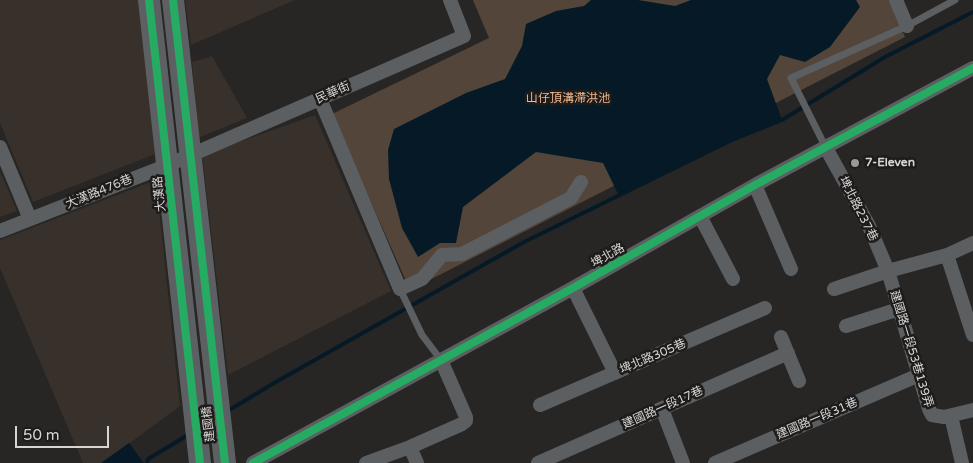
<!DOCTYPE html>
<html>
<head>
<meta charset="utf-8">
<style>
	body { margin:0 }
	#map { position:relative; width:973px; height:463px; overflow:hidden; background:#272625; font-family:"Varela Round",sans-serif }
	canvas { display:block }
	.scale { position:absolute; left:15px; top:426px; width:94px; height:22px; box-sizing:border-box; border:2px solid #d7d5d4; border-top:0; padding-left:6px; font-size:15px; line-height:18px; white-space:nowrap; color:#d7d5d4; -webkit-text-stroke:4px #1e1c1a; paint-order:stroke }
</style>
</head>
<body>
<div id="map">
<canvas width="973" height="463"></canvas>
<div class="scale">50 m</div>
</div>
<script>
const context = document.querySelector('canvas').getContext('2d');
context.lineJoin = 'round';
function fill(path, color) {
  context.fillStyle = color;
  context.fill(path, 'evenodd');
}
function trace(path, color, width, dash) {
  context.strokeStyle = color;
  context.lineWidth = width;
  context.lineCap = dash ? 'butt' : 'round';
  context.setLineDash(dash || []);
  context.stroke(path);
}
function write(font, color, halo, rows, align = 'center') {
  context.font = font + ' "Varela Round","Noto Sans TC",sans-serif';
  context.lineWidth = 5;
  context.setLineDash([]);
  context.textBaseline = 'middle';
  context.strokeStyle = halo;
  context.fillStyle = color;
  for (const [text, x, y, turn = 0] of rows) {
    context.save();
    context.translate(x, y);
    context.rotate((+turn || 0) * Math.PI / 180);
    context.textAlign = isNaN(turn) ? turn : align;
    if (halo) context.strokeText(text, 0, 0);
    context.fillText(text, 0, 0);
    context.restore();
  }
}
fill(new Path2D(`
	M0,0H141L158,153L33,202L0,123Z
	M185,0H295L191,45Z
	M212,56L247,118L198,138L192,62Z
	M315,115L391,291L228,375L202,155Z
	M0,171L17,211L0,217Z
	M156,180L180,406L103,463H83L0,268V240Z`), '#37302b');
fill(new Path2D(`
	M473,0H889L905,37L410,290L332,114L489,38Z`), '#54453a');
fill(new Path2D(`
	M591,0H638L675,6L691,0H856L860,7L830,47L805,62L780,55L767,79L782,120L732,140L619,196L603,163L536,152L463,207L456,243H440L418,257L402,228L389,179L388,150L394,129L466,93L505,79L522,46L526,24L556,11L584,6Z
	M129,443L144,463H101Z`), '#051a26');
trace(new Path2D(`
	M226,412L274,383L524,242L732,140L782,120L885,57L973,12
	M147,463L148,459L188,435`), '#051a26', 4);
trace(new Path2D(`
	M826,148L791,78L907,26L955,0
	M400,289L422,335L441,360`), '#5b5f62', 7);
trace(new Path2D(`
	M896,0L907,26
	M320,99L400,289L422,279L442,255L462,254L571,198L581,182
	M0,147L30,219
	M826,148L869,226L888,271L929,409L932,415L944,417L973,410
	M755,185L791,269
	M700,216L733,279
	M0,231L168,165L464,36L450,0
	M947,255L973,335
	M573,288L615,373
	M834,289L888,271L947,255L973,243
	M846,326L899,309
	M781,337L799,381
	M540,405L765,308
	M662,409L683,463
	M951,416L962,463
	M410,447L417,463
	M253,463L573,288L755,185L973,68
	M366,463L410,447L462,424L466,421V417L441,360
	M538,463L788,353
	M715,463L919,375`), '#5b5f62', 14);
trace(new Path2D(`
	M149,0L200,463
	M173,0L225,463`), '#5d6062', 22);
trace(new Path2D(`
	M149,0L200,463
	M173,0L225,463
	M253,463L573,288L755,185L973,68`), '#26ab63', 8);
for (const [x, y, r, color] of [
	[855,163,5,"#999897"]
]) {
  const dot = new Path2D();
  dot.arc(x, y, r, 0, 2 * Math.PI);
  context.fillStyle = color;
  context.fill(dot);
  trace(dot, '#1e1c1a', 2);
}
write('12px', '#d7d5d4', '#1e1c1a', [
	["民華街",333,93,-24],
	["大漢路476巷",99,192,-22],
	["大漢路",160,194,-96],
	["埤北路237巷",858,209,63],
	["埤北路",608,256,-29],
	["建國路一段53巷139弄",911,349,73],
	["埤北路305巷",653,357,-23],
	["建國路一段17巷",663,408,-24],
	["建國路一段31巷",817,419,-23],
	["建國橋",209,424,-97]
]);
write('12px', '#edb892', '#1e1c1a', [
	["山仔頂溝滯洪池",568,99]
]);
write('bold 12px', '#d7d5d4', '#1e1c1a', [
	["7-Eleven",865,163]
], 'left');
</script>
</body>
</html>
